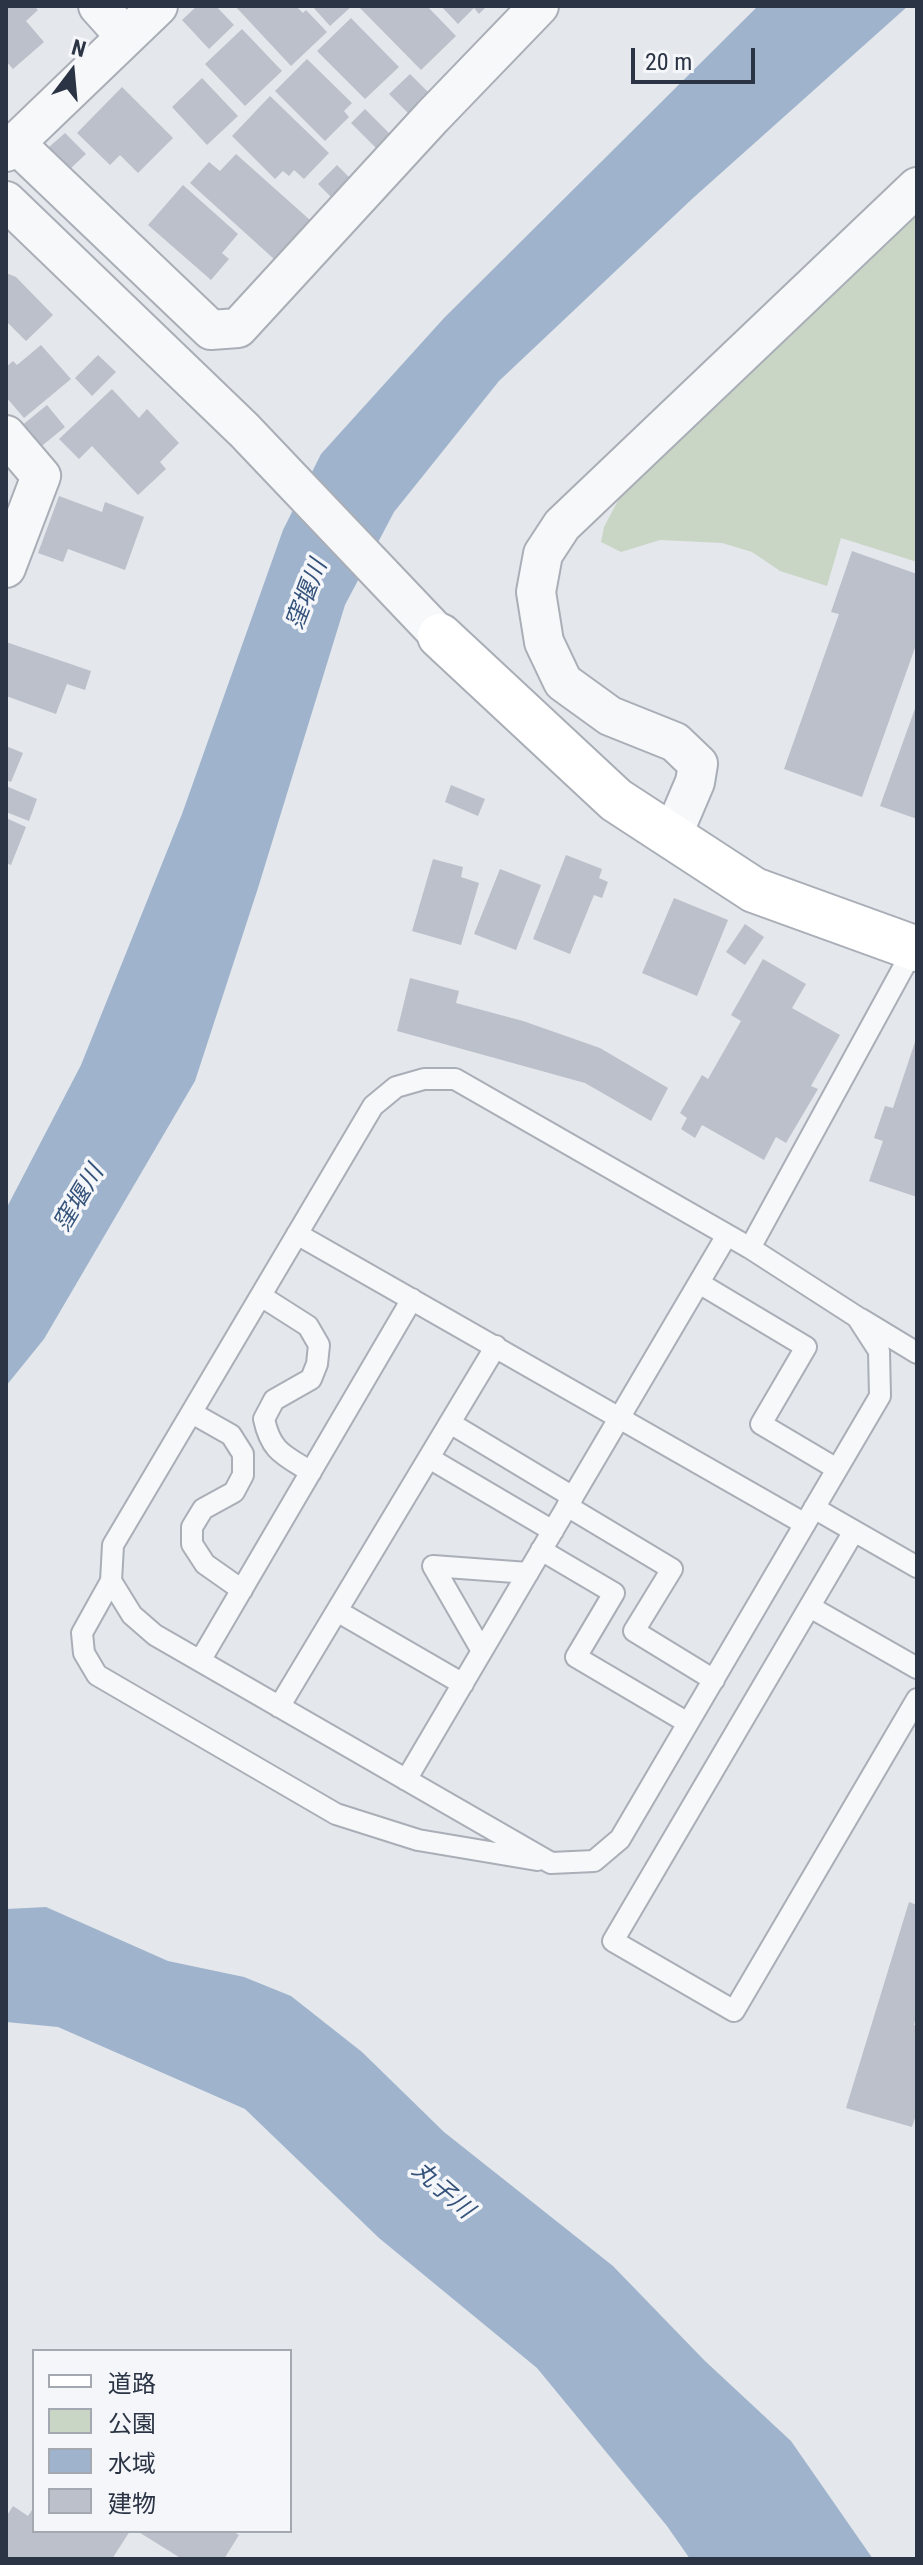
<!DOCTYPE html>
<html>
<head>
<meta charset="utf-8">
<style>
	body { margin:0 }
	#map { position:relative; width:923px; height:2565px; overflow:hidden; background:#e4e7ec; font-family:"Roboto Condensed","Noto Sans JP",sans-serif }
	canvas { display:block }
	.frame { position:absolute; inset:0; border:8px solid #2b3445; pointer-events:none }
	.legend { position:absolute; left:32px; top:2349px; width:260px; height:184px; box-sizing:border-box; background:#f4f6f9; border:2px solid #a4a8b1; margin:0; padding:10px 14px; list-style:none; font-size:24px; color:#2b3445 }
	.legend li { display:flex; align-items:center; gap:16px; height:40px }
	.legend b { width:40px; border:2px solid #a4a8b1 }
	.north { position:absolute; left:32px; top:32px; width:80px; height:80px; -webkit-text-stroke:6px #f4f6f9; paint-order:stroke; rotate:16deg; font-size:22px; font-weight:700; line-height:32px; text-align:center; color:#2b3445 }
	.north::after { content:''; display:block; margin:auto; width:28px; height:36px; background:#2b3445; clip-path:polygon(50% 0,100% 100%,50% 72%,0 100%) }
	.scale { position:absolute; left:631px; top:48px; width:124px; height:36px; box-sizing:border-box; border:4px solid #2b3445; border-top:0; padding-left:10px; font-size:24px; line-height:28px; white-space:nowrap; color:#2b3445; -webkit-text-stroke:6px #f4f6f9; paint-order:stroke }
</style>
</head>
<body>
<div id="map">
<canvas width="923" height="2565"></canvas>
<div class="frame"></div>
<ul class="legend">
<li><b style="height:10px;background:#fff"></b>道路</li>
<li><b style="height:22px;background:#c9d6c5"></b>公園</li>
<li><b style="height:22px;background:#9fb4cc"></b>水域</li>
<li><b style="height:22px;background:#bbc0ca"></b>建物</li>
</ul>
<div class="north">N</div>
<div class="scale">20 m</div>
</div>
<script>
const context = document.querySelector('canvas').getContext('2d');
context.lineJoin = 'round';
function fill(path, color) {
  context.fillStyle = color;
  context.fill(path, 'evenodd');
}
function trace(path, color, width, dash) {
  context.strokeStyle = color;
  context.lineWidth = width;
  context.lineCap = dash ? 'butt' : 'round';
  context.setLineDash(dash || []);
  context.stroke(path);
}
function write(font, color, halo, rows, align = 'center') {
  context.font = font + ' "Roboto Condensed","Noto Sans JP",sans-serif';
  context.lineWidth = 7;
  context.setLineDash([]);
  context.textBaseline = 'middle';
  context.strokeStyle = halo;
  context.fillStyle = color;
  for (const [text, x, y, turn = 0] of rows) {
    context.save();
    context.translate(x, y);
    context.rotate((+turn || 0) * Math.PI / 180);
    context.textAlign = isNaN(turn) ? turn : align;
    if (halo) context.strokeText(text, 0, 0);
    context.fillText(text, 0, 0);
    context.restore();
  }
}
fill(new Path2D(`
	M917,202V562L841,538L827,586L780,571L752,552L722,543L660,540L621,552L601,542L604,527L624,489Z`), '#c9d6c5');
fill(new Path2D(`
	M758,6H908L692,199L499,381L394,512L345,605L258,888L195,1081L44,1339L6,1386V1209L81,1065L182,814L283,530L321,454L444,318Z
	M46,1907L168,1961L244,1977L291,1996L362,2052L444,2132L613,2266L704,2360L791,2441L873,2559H690L667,2526L537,2368L379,2238L245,2109L58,2027L6,2022V1909Z`), '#9fb4cc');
fill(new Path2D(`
	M6,6H34L38,10L26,21L44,42L13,69L6,61Z
	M197,6H216L234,25L209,49L182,20Z
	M235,6H296L303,13L306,10L327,32L291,66Z
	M312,6H352L330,26Z
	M358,6H427L456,36L421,70Z
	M441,6H487L479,14L474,8L458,24Z
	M351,18L399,67L365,99L317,51Z
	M242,29L282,71L245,106L205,64Z
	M307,59L352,103L344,111L349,117L325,141L275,91Z
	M410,74L429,93L409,114L389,94Z
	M202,78L238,116L207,145L172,107Z
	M122,87L173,138L138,173L120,155L110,165L77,133Z
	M270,96L329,153L304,179L294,170L289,176L283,171L275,179L232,136Z
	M365,109L390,134L376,148L351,123Z
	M65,133L86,154L70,169L49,147Z
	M236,154L310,220L274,259L190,183L209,162L220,171Z
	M337,165L351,179L332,198L318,184Z
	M183,185L238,234L222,253L229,259L211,280L148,225Z
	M6,273L16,277L53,315L26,341L6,321Z
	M41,345L71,379L24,418L6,397V367L13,361L17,365Z
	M98,355L116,372L92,396L75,378Z
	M112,389L139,418L147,409L179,443L160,462L166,469L138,495L92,446L79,459L59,439Z
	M47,405L65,427L38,449L20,427Z
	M59,496L102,512L105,502L144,517L125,570L68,549L63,562L38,553Z
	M852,551L917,574V642L862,797L784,769L839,614L831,612Z
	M6,642L91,671L85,690L67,684L56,714L6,696Z
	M917,703V819L880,806Z
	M6,746L23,753L11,782L6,780Z
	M451,785L485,799L478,816L445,802Z
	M6,786L37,799L29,821L6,812Z
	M6,818L26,827L11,865L6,863Z
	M566,855L602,869L599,878L608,882L602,898L594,895L570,954L533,939Z
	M433,859L463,867L461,877L479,883L461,945L412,931Z
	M500,869L541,885L516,950L474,934Z
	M674,898L728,920L697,996L642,973Z
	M745,924L764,937L745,965L726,952Z
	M763,959L806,984L792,1008L840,1035L811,1086L818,1089L786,1143L776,1137L764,1160L702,1125L695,1138L681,1129L687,1118L680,1113L702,1075L708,1079L741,1021L731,1015Z
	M410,978L459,991L456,1003L523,1021L600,1048L668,1088L651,1121L585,1083L397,1031Z
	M916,1039H917V1197L869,1181L883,1141L874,1138L885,1106L893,1108Z
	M909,1902L917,1905V2013L914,2025L917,2026V2112L912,2127L846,2108Z
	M13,2506L28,2516L34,2507V2531H130L112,2559H6V2517Z
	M137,2531H232L239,2535L224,2559H182Z`), '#bbc0ca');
const lane = new Path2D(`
	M424,1079H455L750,1248L857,1317L879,1351L880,1396L620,1839L594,1861L551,1863L155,1635L132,1615L111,1581L113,1545L373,1106L396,1087Z
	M297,1234L805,1524
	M750,1248L914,948
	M699,1283L806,1347L761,1424L837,1469
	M261,1296L308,1326L319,1345L317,1364L311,1379L274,1400L264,1419C271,1452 284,1455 311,1472
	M861,1319L917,1353
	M192,1413L231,1435L243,1454V1475L234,1492L203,1509L192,1527V1544L205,1564L242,1590
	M450,1423L573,1497
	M429,1458L553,1531
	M567,1506L672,1569L634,1631L714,1680
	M814,1508L917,1567
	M854,1531L613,1941L734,2011L917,1699
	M541,1550L614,1593L576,1657L688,1723
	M111,1581L82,1633L84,1653L97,1675L336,1814L418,1840L537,1860
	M810,1607L917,1668
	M337,1611L463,1684
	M482,1651L433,1566L528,1573
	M200,1661L412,1299
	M279,1707L496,1346
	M406,1780L727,1235`);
const street = new Path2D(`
	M98,6L125,36
	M15,143L211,330L238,328L432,117L539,6
	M6,152L158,6
	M6,201L244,430L440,636
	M6,435L41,476L6,568
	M672,836L695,782L698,764L675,742L610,716L563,682L544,642L536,592L543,554L562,525L917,187`);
const secondary = new Path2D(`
	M440,636L616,800L754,890L917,949`);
trace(lane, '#a9aeb7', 24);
trace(street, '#a9aeb7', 42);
trace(secondary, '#a9aeb7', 48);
trace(lane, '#f7f8fa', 20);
trace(street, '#f7f8fa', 38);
trace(secondary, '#fff', 44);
write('italic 24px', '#34527a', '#f4f6f9', [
	["窪堰川",308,595,-69],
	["窪堰川",80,1199,-59],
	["丸子川",442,2191,41]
]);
</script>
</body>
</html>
